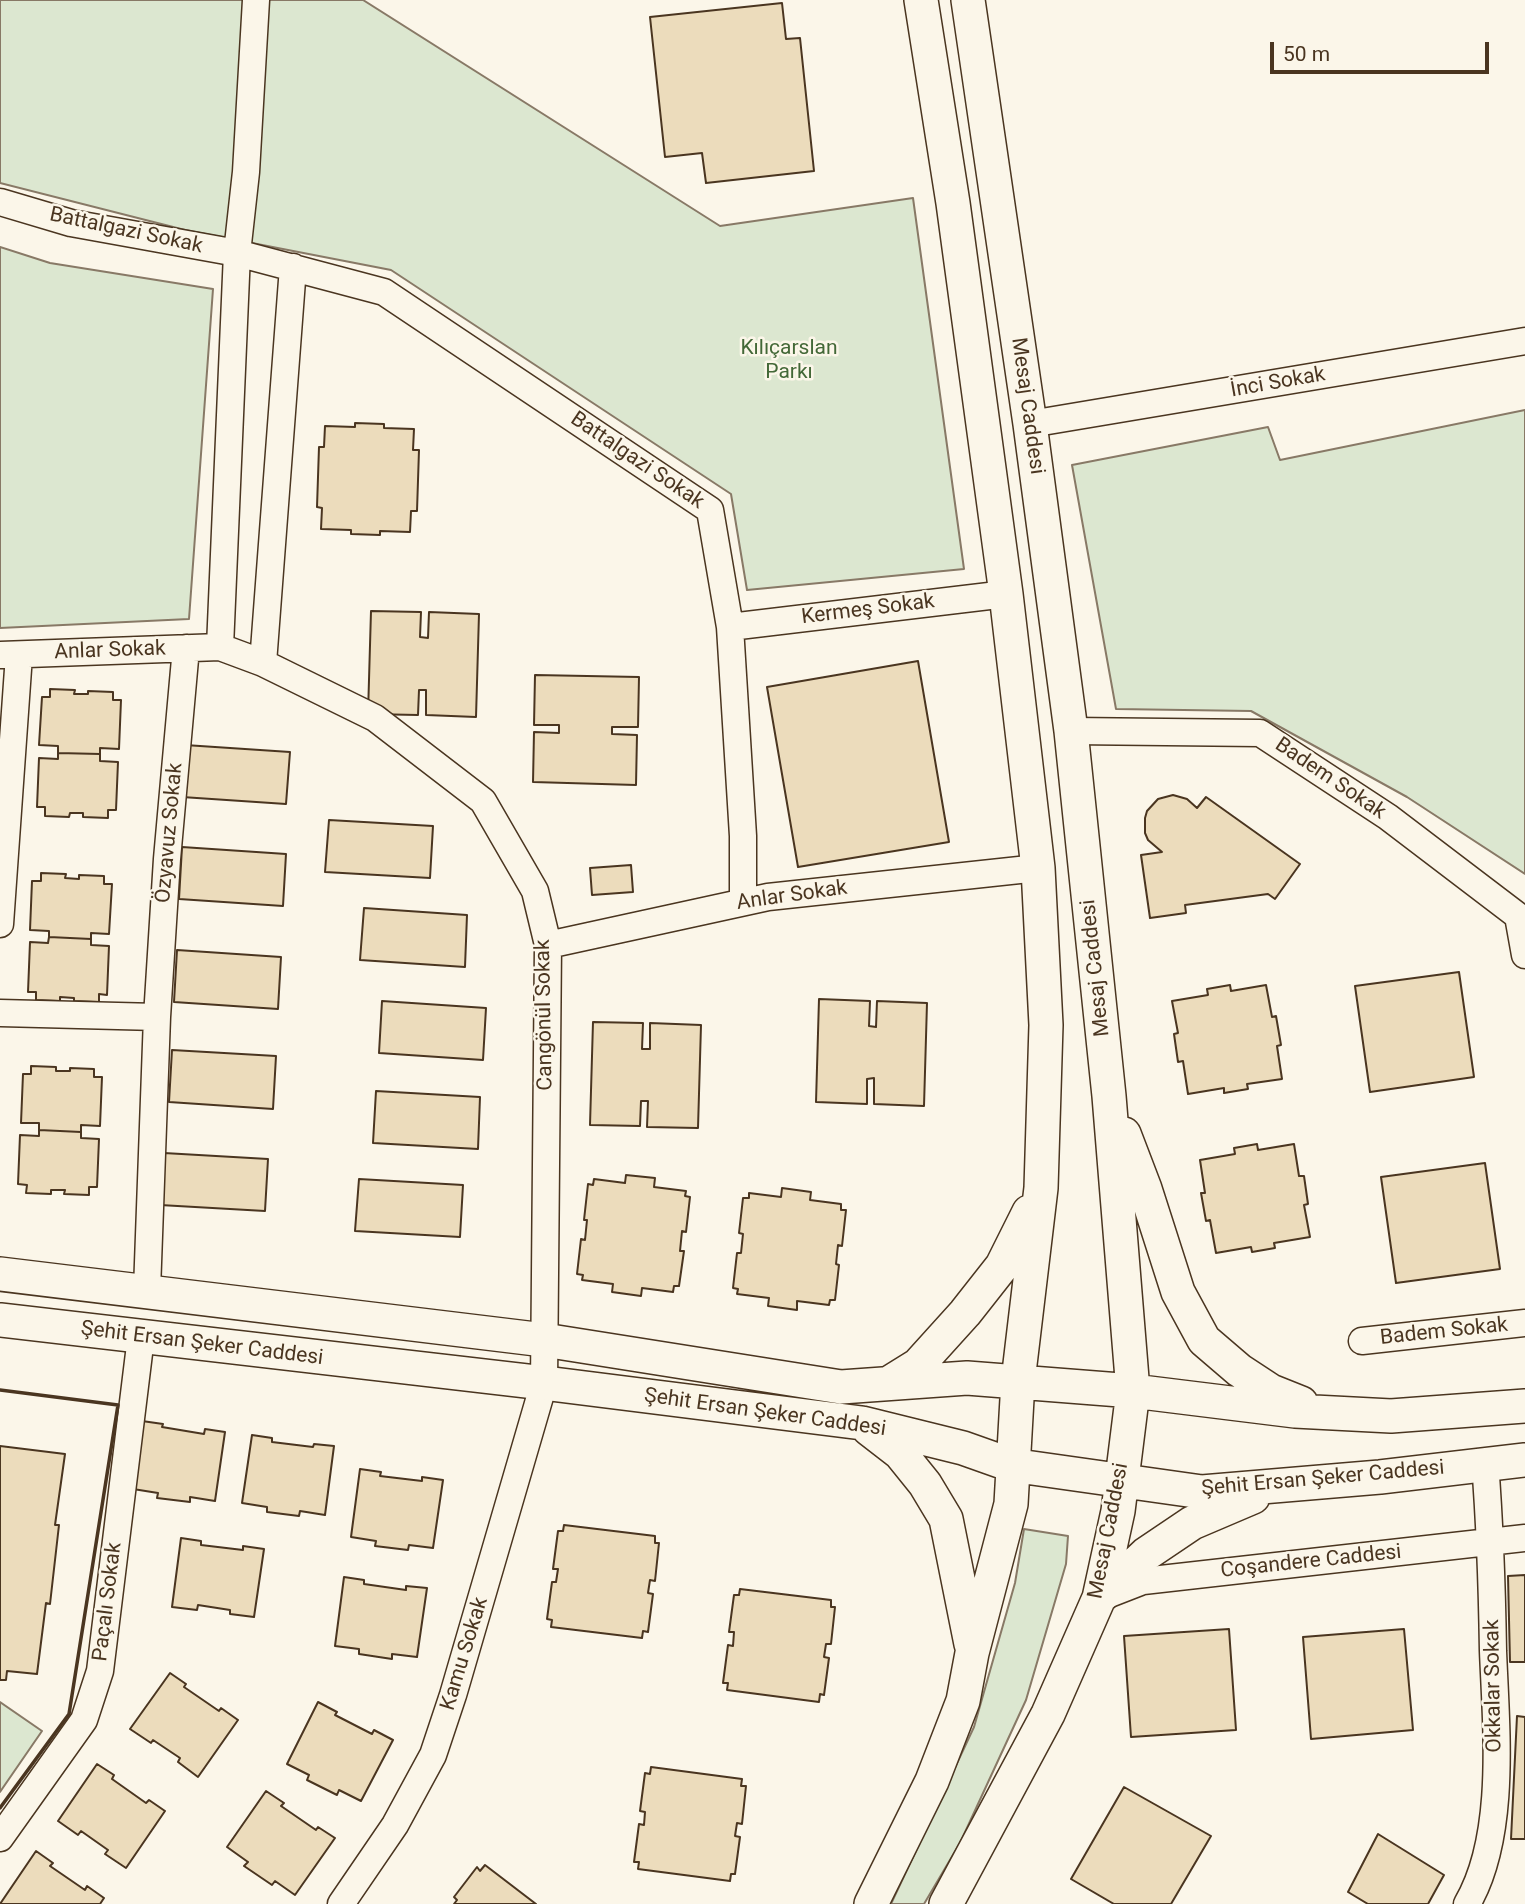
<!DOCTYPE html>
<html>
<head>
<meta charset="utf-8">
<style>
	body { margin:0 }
	#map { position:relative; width:1525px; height:1904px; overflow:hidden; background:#fbf6e9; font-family:Roboto,sans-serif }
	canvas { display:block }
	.scale { position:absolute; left:1270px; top:42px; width:219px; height:32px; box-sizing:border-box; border:4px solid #4a3520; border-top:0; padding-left:9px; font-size:21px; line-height:24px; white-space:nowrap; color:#4a3520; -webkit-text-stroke:5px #fbf6e9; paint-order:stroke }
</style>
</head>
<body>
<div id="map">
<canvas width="1525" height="1904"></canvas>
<div class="scale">50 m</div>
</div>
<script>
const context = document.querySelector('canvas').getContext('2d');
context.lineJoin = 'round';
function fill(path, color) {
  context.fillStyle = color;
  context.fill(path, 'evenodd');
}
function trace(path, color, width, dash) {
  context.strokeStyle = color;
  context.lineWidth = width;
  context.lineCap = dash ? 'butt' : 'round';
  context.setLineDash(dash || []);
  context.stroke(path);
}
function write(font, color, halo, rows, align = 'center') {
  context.font = font + ' Roboto,sans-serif';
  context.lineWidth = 5;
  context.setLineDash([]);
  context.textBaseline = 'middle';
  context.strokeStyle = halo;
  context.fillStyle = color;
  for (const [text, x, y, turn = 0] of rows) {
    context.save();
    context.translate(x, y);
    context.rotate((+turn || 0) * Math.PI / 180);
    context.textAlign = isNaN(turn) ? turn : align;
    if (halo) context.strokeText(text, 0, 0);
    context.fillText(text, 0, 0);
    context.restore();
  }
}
const green = new Path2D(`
	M0,0H363L720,226L913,198L964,569L747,590L731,494L391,270L185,230L0,183Z
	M0,247L50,263L213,289L189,619L0,628Z
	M1525,410V874L1407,797L1251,711L1116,709L1072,465L1268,427L1280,460Z
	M1024,1529L1068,1536L1066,1564L1026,1700L960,1843L924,1904H891L974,1727L1015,1583Z
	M0,1702L42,1731L0,1792Z`);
fill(green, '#dce7d0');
trace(green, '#887966', 2);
const building = new Path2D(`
	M782,3L786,39L800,38L814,171L706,183L702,153L665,157L650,17Z
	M355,423L384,424V428L414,429L413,450H419L417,511H411L410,532L380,531V535L351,534V530L321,529L322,508L317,507L319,447H324L325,426L355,427Z
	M371,611L421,612L420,637L428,638L429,612L479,614L476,717L426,715V690H419L418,715L368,714Z
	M918,661L949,842L798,867L767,687Z
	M535,675L639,677L638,727H612V734L637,735L636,785L533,782L534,732L559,733V725H534Z
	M50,689L75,690L74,694H88V691L113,692V700H121L119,749L100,748V754L58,753V746L39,745L42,697H50Z
	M185,745L290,752L286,804L182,797Z
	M58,753L100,754V761L118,762L116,810H108V818L83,817V813H70L69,817L45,816V807H37L39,758L58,759Z
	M1173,795L1187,799L1197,808L1206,797L1300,864L1275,899L1268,894L1185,905L1186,913L1150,918L1141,855L1162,852L1148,840L1145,833V818L1147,811L1158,799Z
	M329,820L433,826L430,878L325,872Z
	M182,847L286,854L283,906L179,899Z
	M631,865L633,892L592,895L590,868Z
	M41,873L66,874L65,878L79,879V875L104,876V884H112L109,934L91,933V939L49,937V931L30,930L32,881H41Z
	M364,908L467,915L465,967L360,960Z
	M49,937L91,939V945L109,946L107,995L99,994V1002L74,1001V998L60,997V1001L36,1000V992H28L30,942L48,943Z
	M177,950L281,957L278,1009L174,1002Z
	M1459,972L1474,1077L1370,1092L1355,986Z
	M1230,985L1231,991L1266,985L1272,1017L1276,1016L1281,1045L1277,1046L1282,1079L1247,1084L1248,1089L1224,1093V1088L1188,1094L1183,1061L1178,1062L1174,1034L1178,1033L1172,1001L1208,995L1207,989Z
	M819,999L870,1001L869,1026L876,1027L877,1001L927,1003L924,1106L874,1104V1078L867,1079V1104L816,1102Z
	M382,1001L486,1008L483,1060L379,1053Z
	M593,1022L643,1023L642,1049H650V1023L701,1025L698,1128L647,1127L648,1101H641L640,1126L590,1125Z
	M172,1050L276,1056L273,1109L169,1102Z
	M31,1066L56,1067V1071H70V1068L94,1069V1077H102L100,1126L81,1125V1132L39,1130V1123H21L23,1074H31Z
	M376,1091L480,1097L478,1149L373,1143Z
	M39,1130L81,1132V1138L99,1139L97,1187H89V1195L64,1194L65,1190H51V1194L26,1193L27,1185L18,1184L20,1135L39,1136Z
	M1257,1144L1258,1150L1294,1144L1299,1176H1304L1308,1204L1304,1205L1310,1237L1274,1243L1275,1248L1252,1252L1251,1247L1216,1253L1210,1220L1206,1221L1201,1193H1205L1200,1160L1235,1154L1234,1148Z
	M164,1153L268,1159L265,1211L160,1205Z
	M1485,1163L1500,1269L1396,1283L1381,1177Z
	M626,1175L655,1178L654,1187L686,1191L685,1196L690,1197L686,1232L682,1231L680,1251H684L679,1286H674L673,1292L642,1288L641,1296L612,1292L613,1284L582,1280L583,1275L577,1274L581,1239L585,1240L587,1220H584L588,1184L593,1185L594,1179L625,1183Z
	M359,1179L463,1185L460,1237L355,1231Z
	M782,1188L811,1192L810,1200L841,1204V1210H846L842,1246L838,1245L836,1264L839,1265L835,1300H830L829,1305L797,1301V1310L768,1306L769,1298L737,1294L738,1289L733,1288L737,1253H741L743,1234L739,1233L743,1198H749V1193L781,1197Z
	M142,1421L163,1424L162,1427L204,1434L205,1429L225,1432L215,1501L190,1497V1502L157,1498L158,1493L133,1489Z
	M252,1435L272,1438V1442L313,1447L314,1444L334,1446L325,1515L300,1511L299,1516L267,1512V1507L242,1503Z
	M0,1446L65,1454L55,1525H59L50,1604L46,1603L37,1674L7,1671L6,1680H0Z
	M360,1469L381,1472L380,1476L422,1481V1477L443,1480L433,1548L409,1545L408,1550L375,1546L376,1541L351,1537Z
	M564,1525L655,1536V1543H659L655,1581L650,1580L648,1593L653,1594L648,1632L643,1631L642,1638L551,1627L552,1620L547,1619L552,1582H556L558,1569H553L558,1531H563Z
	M181,1538L201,1541V1545L243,1550V1546L264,1549L254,1617L230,1614V1610L198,1605L197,1610L172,1607Z
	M1525,1575V1662H1510L1508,1576Z
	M344,1577L364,1580V1584L406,1590V1586L427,1588L417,1657L392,1654V1659L359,1654V1649L335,1646Z
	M740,1589L831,1600V1607H835L831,1644H826L824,1657L829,1658L824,1695L820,1694L819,1702L727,1690L728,1683H723L728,1645L733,1646L734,1632H729L734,1595H739Z
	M1229,1629L1236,1730L1131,1737L1124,1636Z
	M1404,1629L1413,1730L1311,1739L1303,1637Z
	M170,1673L186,1684L184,1687L219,1711L221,1708L238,1720L198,1777L178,1762L180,1758L153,1740L151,1743L130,1729Z
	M318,1702L337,1712L335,1715L372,1734L374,1730L393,1740L361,1801L339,1790L337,1795L307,1780L309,1775L287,1764Z
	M1517,1716L1525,1717V1839H1511Z
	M97,1764L114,1775L112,1779L146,1803L149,1800L165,1811L126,1868L105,1854L108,1850L81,1831L78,1835L58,1821Z
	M651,1767L742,1779L741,1786H746L742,1824L737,1823L735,1836L740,1837L735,1874H731L730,1881L638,1869L639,1862H634L639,1824L644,1825L645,1812L640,1811L645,1773L650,1774Z
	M1124,1787L1211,1836L1171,1904H1114L1071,1879Z
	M266,1791L284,1803L281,1806L316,1830L318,1827L335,1838L295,1895L275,1881L272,1885L244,1866L248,1862L227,1847Z
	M1378,1834L1444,1875L1428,1904H1368L1348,1892Z
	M36,1851L53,1863L50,1866L85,1890L87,1886L104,1898L100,1904H0Z
	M485,1865L536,1904H454L457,1900L454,1897L477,1867L480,1871Z`);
fill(building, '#ecdcbc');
trace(building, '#4a3520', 2);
const minor = new Path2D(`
	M0,202L71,223L237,253L384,292L710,510L730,627L743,836V902
	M1030,424L1525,341
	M730,627L1006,594
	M220,647L237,253L246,172L256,0
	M0,655L220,647L263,663L375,718L483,801L535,891L548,945L544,1383L453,1695L433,1755L395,1825L341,1904
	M263,663L293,267
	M1071,731L1260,733L1388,817L1518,916L1525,955
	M0,924L19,655
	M548,945L768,897L1038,868
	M0,1013L157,1017
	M147,1290L157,1017L167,859L186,648
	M1362,1341L1525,1323
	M1107,1595L1143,1581L1525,1538
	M0,1838L84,1720L100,1671L141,1337
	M1467,1904C1507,1836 1496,1728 1493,1651C1492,1588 1490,1526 1485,1463`);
const tertiary = new Path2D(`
	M1124,1134L1145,1189L1178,1292L1204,1340L1239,1370L1271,1391L1301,1403
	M0,1274L544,1340L841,1387L967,1378L1133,1391L1295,1411L1391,1416L1525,1406
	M0,1320L544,1383L862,1423L963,1448L1011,1465L1202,1492L1380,1477L1525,1460
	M889,1383L918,1365L965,1313L1002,1266L1029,1212
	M869,1429L900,1453L925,1484L946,1519L971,1644
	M1099,1598L1146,1554L1192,1523L1253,1497
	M871,1904L932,1781L963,1701L972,1653L1011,1504L1018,1381L1041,1188L1046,1025L1038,868L1006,594L953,203L921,0
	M946,1904L1048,1714L1099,1598L1118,1511L1133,1391L1109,1096L1071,731L1030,424L968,0`);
trace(minor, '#4a3520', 29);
trace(tertiary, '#4a3520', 36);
trace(minor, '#fbf6e9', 26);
trace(tertiary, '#fbf6e9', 33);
trace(new Path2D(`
	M0,1390L118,1405L69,1714L0,1808`), '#4a3520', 3.5);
write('21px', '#4a3520', '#fbf6e9', [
	["Battalgazi Sokak",126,231,12],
	["İnci Sokak",1278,383,-10],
	["Mesaj Caddesi",1027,406,82],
	["Battalgazi Sokak",637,461,34],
	["Kermeş Sokak",868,610,-7],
	["Anlar Sokak",110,651,-2],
	["Badem Sokak",1330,779,34],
	["Özyavuz Sokak",170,833,-85],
	["Anlar Sokak",792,896,-8],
	["Mesaj Caddesi",1096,968,-96],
	["Cangönül Sokak",545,1015,-91],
	["Badem Sokak",1444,1332,-6],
	["Şehit Ersan Şeker Caddesi",202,1344,7],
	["Şehit Ersan Şeker Caddesi",765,1413,8],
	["Şehit Ersan Şeker Caddesi",1323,1479,-5],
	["Mesaj Caddesi",1109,1531,-79],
	["Coşandere Caddesi",1311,1562,-6],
	["Paçalı Sokak",108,1602,-83],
	["Kamu Sokak",465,1654,-73],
	["Okkalar Sokak",1494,1686,-91]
]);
write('21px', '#436837', '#fbf6e9', [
	["Kılıçarslan",789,349],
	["Parkı",789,373]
]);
</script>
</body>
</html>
